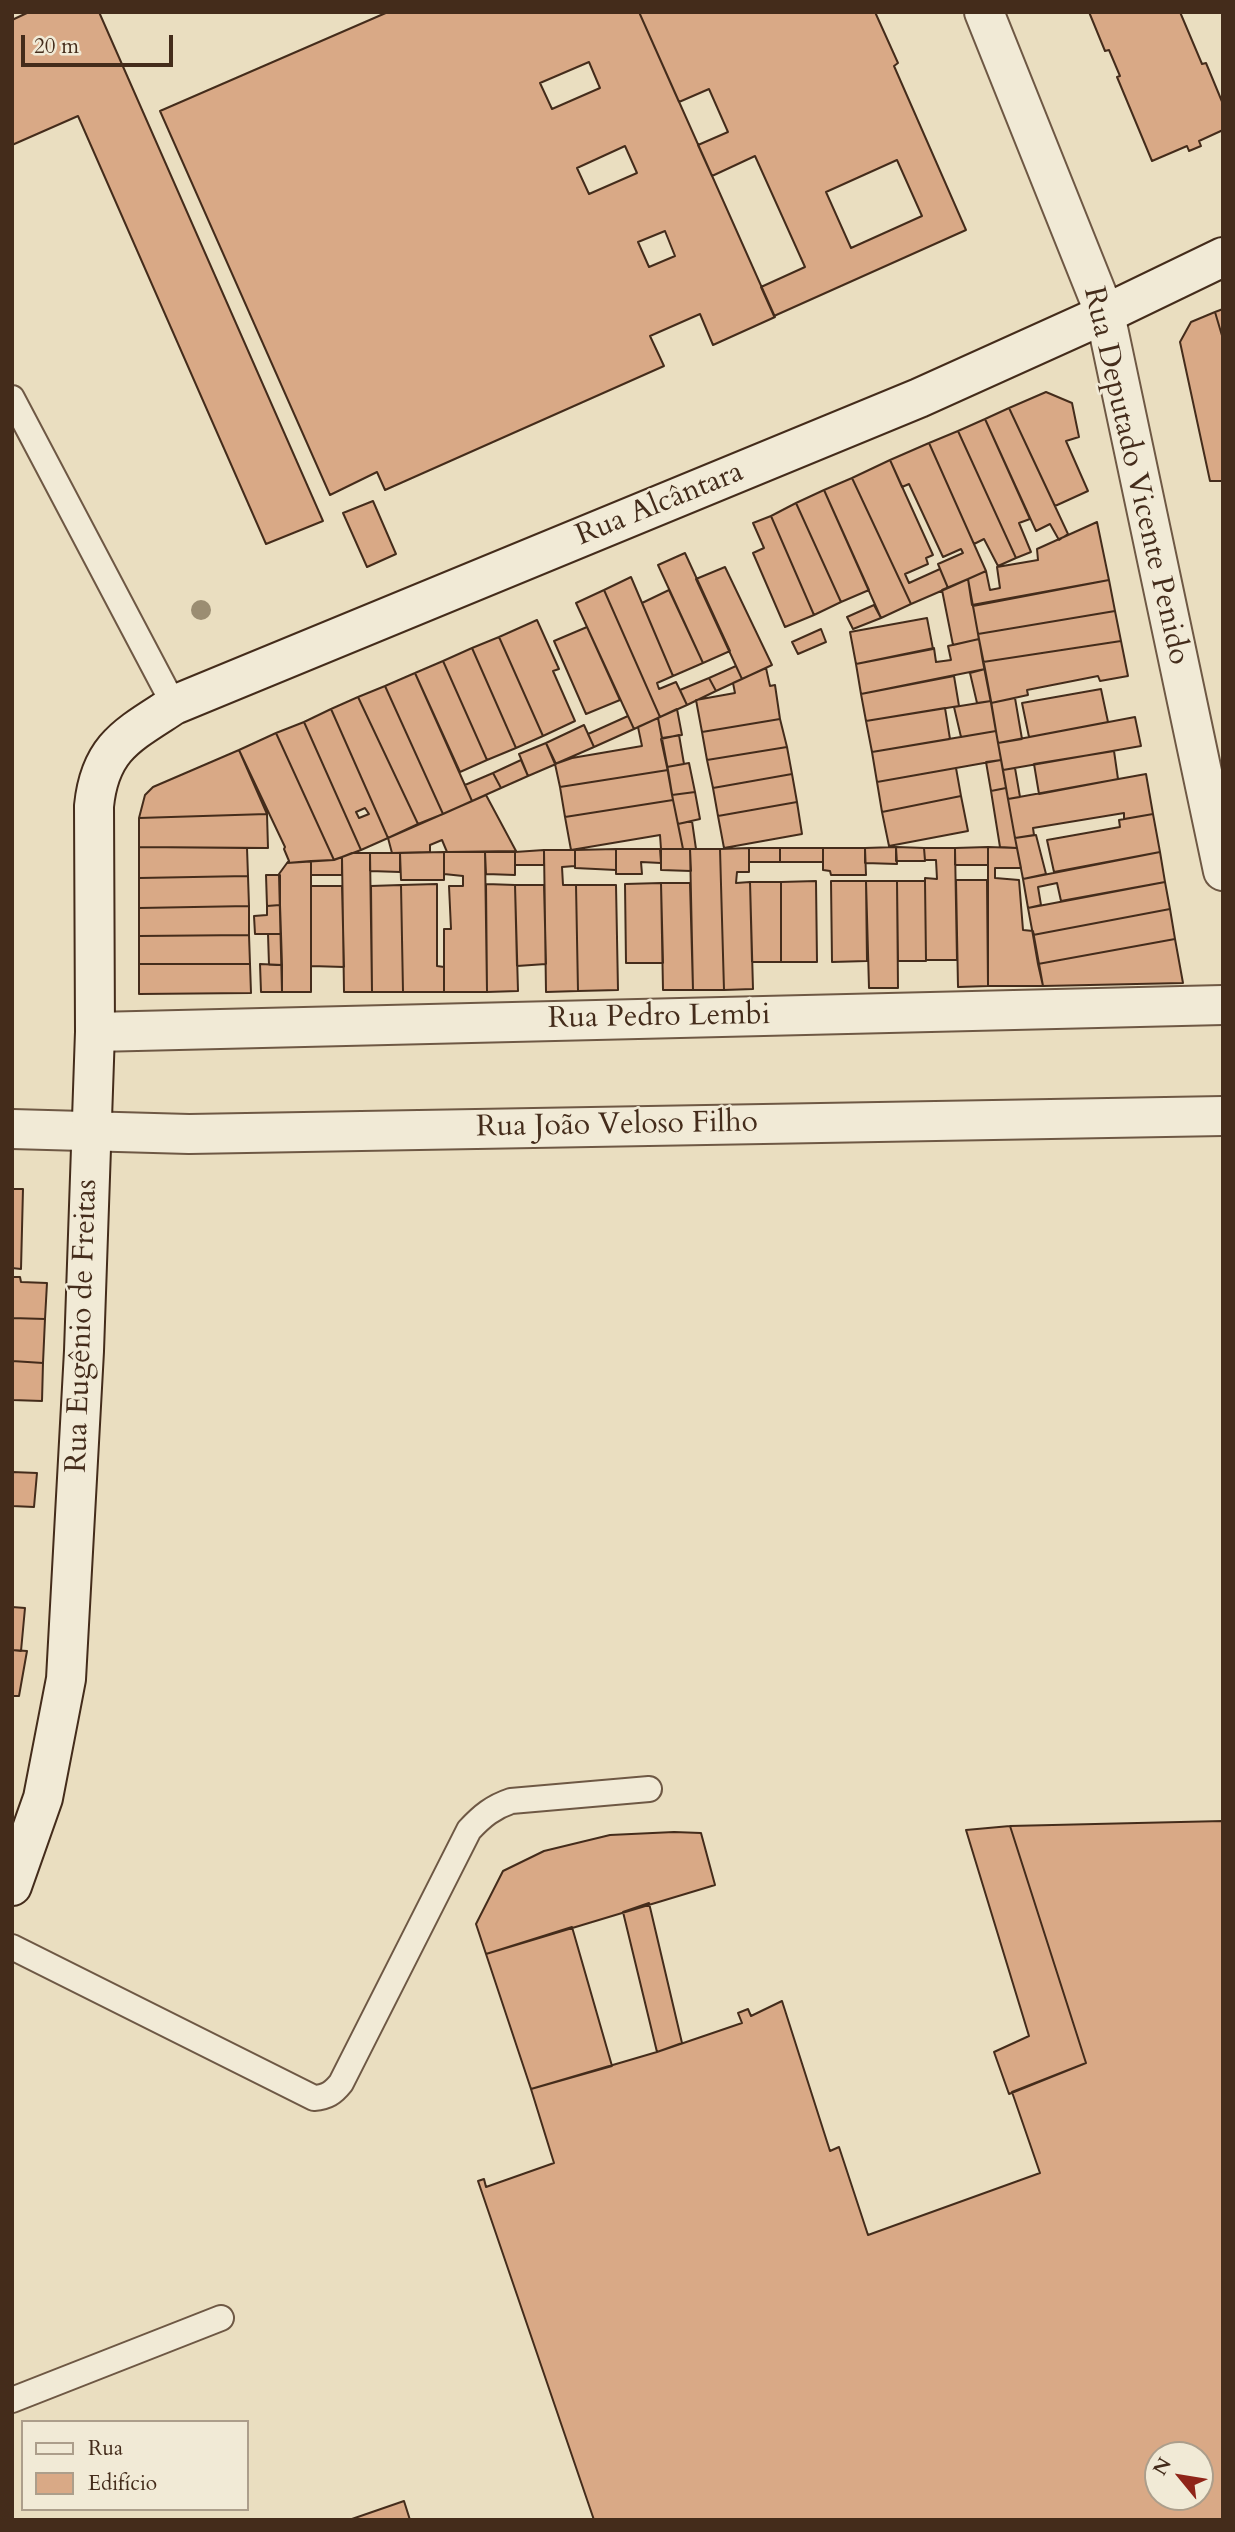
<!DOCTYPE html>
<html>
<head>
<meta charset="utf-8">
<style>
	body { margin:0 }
	#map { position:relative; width:1235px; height:2532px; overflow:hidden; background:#eadec0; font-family:Cardo,serif }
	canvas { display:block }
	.frame { position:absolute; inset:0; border:14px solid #442c1b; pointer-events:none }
	.legend { position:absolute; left:21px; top:2420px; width:228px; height:91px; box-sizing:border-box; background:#f1ead6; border:2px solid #ac9e8b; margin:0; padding:9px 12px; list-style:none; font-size:21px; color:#442c1b }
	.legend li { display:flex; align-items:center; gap:14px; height:35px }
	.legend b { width:35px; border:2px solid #ac9e8b }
	.north { position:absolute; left:1144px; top:2441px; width:70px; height:70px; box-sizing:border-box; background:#f1ead6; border:2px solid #ac9e8b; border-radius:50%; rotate:300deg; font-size:19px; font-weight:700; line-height:28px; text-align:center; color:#442c1b }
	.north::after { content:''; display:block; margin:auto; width:24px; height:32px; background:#8f2418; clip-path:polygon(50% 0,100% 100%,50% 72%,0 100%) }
	.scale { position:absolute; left:21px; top:35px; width:152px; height:32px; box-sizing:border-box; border:4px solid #442c1b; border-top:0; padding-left:9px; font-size:21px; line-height:24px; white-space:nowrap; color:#442c1b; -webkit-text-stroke:5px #f1ead6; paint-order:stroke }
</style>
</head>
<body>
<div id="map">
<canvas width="1235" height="2532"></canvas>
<div class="frame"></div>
<ul class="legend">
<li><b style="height:9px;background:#f1ead6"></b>Rua</li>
<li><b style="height:19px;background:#d9a986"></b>Edifício</li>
</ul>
<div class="north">N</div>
<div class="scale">20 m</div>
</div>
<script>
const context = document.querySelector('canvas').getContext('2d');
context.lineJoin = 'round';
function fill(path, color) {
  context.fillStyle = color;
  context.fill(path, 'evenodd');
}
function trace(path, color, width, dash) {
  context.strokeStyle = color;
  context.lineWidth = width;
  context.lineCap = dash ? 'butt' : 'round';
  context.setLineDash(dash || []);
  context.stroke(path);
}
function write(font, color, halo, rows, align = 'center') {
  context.font = font + ' Cardo,serif';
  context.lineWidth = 5;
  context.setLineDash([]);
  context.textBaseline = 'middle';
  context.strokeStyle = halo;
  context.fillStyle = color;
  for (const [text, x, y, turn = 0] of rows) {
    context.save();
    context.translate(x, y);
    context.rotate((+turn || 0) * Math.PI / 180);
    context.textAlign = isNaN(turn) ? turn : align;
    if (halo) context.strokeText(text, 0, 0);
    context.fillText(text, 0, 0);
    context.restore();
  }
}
const building = new Path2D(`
	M29,12H99L323,521L266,544L78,116L12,145V20Z
	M388,12H639L775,317L713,345L700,314L650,336L664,366L385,490L377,472L330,495L160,111ZM589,62L600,88L552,109L540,83ZM625,146L637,173L589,194L577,168ZM665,231L675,256L649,267L638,242Z
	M639,12H875L898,63L894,66L966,230L774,316L761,287L805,267L755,156L712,176L698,145L728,132L709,89L679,102ZM897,160L922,216L851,248L826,192Z
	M1089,12H1180L1202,64L1206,63L1223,104V130L1199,141L1201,146L1189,151L1187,146L1152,161L1117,77L1120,76L1109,50L1105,51Z
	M1223,309V339L1215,312Z
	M1215,312L1223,339V481H1210L1180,342L1191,322Z
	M1046,392L1072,403L1079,437L1066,441L1088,491L1055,506L1009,408Z
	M1009,408L1068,534L1059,540L1050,524L1036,531L985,419Z
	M985,419L1030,519L1019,523L1031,552L1016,558L958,431Z
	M958,431L1016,558L998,566L984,539L974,544L929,443Z
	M929,443L986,571L948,588L938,564L963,553L961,549L943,557L909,484L902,487L890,460Z
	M890,460L933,555L926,558L928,564L905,574L909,583L940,569L948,588L911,604L852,478Z
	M852,478L911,604L881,618L824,490Z
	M824,490L869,590L841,602L796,503Z
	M373,501L396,554L367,567L343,513Z
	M796,503L841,602L814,615L771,516Z
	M771,516L814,615L785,627L753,553L764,548L753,523Z
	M1097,522L1109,580L972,605L968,579L986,571L990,590L1000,588L997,567L1038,560L1037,549Z
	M685,553L730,651L703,663L658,565Z
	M725,567L772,665L742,679L696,579Z
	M631,577L673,676L657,683L659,689L676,682L687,705L660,717L604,590Z
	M968,579L979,639L953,645L942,590Z
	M1109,580L1115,611L978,634L973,606Z
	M604,590L660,717L634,729L576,603Z
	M669,590L703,663L673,676L642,603Z
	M874,605L881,618L853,629L847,617Z
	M1115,611L1121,641L983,662L978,634Z
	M927,618L933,649L856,664L850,632Z
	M537,620L559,669L553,671L575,721L543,736L499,637Z
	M587,627L620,700L586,714L554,641Z
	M821,629L826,642L798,654L792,642Z
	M499,637L543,736L516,748L472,648Z
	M979,639L985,669L861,694L856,664L934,648L936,662L951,660L948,646Z
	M1121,641L1128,676L1100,681L1098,676L1027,690L1028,695L991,703L983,662Z
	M472,648L516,748L487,760L443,661Z
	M443,661L487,760L460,772L415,673Z
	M736,666L742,679L716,691L709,678Z
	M766,668L770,686L775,685L780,719L702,732L696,700L735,693L733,683Z
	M985,669L991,701L977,703L970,673Z
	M415,673L472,801L443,814L385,686Z
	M954,676L959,706L866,721L861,694Z
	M709,678L716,691L687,705L680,690Z
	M385,686L443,814L418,824L358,697Z
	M1101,689L1108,722L1029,737L1022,703Z
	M358,697L418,824L388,838L331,709Z
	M1015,698L1022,739L998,743L991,703Z
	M991,701L996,731L961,737L954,707Z
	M945,708L950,739L872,752L866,721Z
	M331,709L388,838L361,850L304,722ZM365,808L369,814L359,818L356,812Z
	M677,709L682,735L662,738L658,718Z
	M628,716L634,729L594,747L588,734Z
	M1135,717L1141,746L1003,770L998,743Z
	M658,718L668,770L560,787L555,764L572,758L642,746L638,727Z
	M780,719L787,747L707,760L702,732Z
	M304,722L361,850L334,860L276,733Z
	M584,725L594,747L555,764L546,743Z
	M996,731L1001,760L877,782L872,752Z
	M276,733L334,860L287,863L289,861L284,849L285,847L239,750Z
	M679,735L684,764L667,767L661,739Z
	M546,743L556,764L528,776L519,754Z
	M787,747L792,774L713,788L707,760Z
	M239,750L267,814L139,818L145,795L153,787Z
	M1114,751L1118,779L1039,794L1034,764Z
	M521,760L528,776L501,788L493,773Z
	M1001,760L1006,788L991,791L986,762Z
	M689,763L695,792L672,795L667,767Z
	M956,768L961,796L882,812L877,782Z
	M1015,768L1020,797L1008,799L1003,770Z
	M668,770L673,800L565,817L560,787Z
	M493,773L501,788L472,801L465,785Z
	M792,774L797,802L718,816L713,788Z
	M1146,774L1153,814L1124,819V813L1033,828L1034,835L1015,838L1008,799Z
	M1006,788L1015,838L1017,848L1000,847L991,791Z
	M695,792L700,819L678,824L672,795Z
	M486,795L516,851L447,852L442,840L430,845V852L392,853L388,838Z
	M961,796L968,831L889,846L882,812Z
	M673,800L683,849H661L660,835L571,850L565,817Z
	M797,802L802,834L724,848L718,816Z
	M267,814L268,848L139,847V818Z
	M1153,814L1160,852L1054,872L1047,840L1120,827L1119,820Z
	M692,821L696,849H683L678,824Z
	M1036,835L1046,874L1023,879L1015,838Z
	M139,847L247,848L248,876L139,878Z
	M896,847L924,848L925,861H896Z
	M896,847L897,864L865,863V848Z
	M988,847L1017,848L1021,868H995V878L1019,880L1023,930L1033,931L1043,986H988Z
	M988,847V865H955V848Z
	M749,848V872H737L736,883L750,882L753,989L724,990L720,849Z
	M749,848H780V862H749Z
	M780,848H823V862H780Z
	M823,848H865L866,875H831L830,871L823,870Z
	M924,848H955L957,960H926L925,881V878L937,879L936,860H925Z
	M616,849V870L575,868V850Z
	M616,849H660L661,863L641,862L642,874H616Z
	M661,849H690L691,871L661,870Z
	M690,849H720L724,990H693Z
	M544,850V865H515V852Z
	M544,850H575V866L562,867L563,885H576L578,991L546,992Z
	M444,852H485L487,992H444V929H451L449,886H463V876L444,874Z
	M444,852V880H401L400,853Z
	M485,852H515V875L486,874Z
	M1160,852L1165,882L1061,901L1057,883L1038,887L1041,905L1028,908L1023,879Z
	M352,853H370L372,992H344L342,857Z
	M370,853H400V872L370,871Z
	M342,857V875H311V861L333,860Z
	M311,861V992H282L279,874L287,863Z
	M266,875H280V905L267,906Z
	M248,876L249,906L139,908V878Z
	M956,880H987L988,986L958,987Z
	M816,881L817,962H781V882Z
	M831,881H866L867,961L832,962Z
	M866,881H897L898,988H869Z
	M897,881H925L926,961H898Z
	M750,882H781V962H752Z
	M1165,882L1170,909L1033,935L1028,908Z
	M661,883H690L693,990H663Z
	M661,883L663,963H626L625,884Z
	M437,884V966L444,967V992H403L401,885Z
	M486,884L515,885L518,991L487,992Z
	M401,885L403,992H372L371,886Z
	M515,885H544L546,964L517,966Z
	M576,885H616L618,990L578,991Z
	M311,886H342L344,967L311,966Z
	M280,905L281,934H255L254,916L267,915V906Z
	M249,906V935L139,936V908Z
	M1170,909L1175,939L1038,964L1033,935Z
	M268,934H281L282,965H269Z
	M249,935L250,964H139V936Z
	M1175,939L1183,983L1043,986L1038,964Z
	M139,964H250L251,993L139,994Z
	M260,964L282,965V992H261Z
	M12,1189H23L21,1269L12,1268Z
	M12,1277H20L21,1282L47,1283L45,1319L12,1318Z
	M12,1318L45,1319L43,1363L12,1361Z
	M12,1361L43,1363L42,1401L12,1400Z
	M12,1472L37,1473L34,1507L12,1506Z
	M12,1607L25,1608L21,1651L12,1650Z
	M12,1650L27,1651L19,1696H12Z
	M1223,1821V2520H594L478,2181L484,2179L486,2187L554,2163L531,2089L657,2052L742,2023L738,2013L748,2009L751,2016L782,2001L830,2151L839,2147L868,2235L1040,2173L1012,2092L1086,2063L1010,1826ZM1158,2455H1200V2497H1158Z
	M1010,1826L1086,2063L1009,2094L994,2052L1029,2036L966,1830Z
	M674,1832L701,1833L715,1885L486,1954L476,1924L503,1871L544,1851L610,1835Z
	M649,1903L682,2043L657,2052L623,1912Z
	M572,1927L612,2066L531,2089L486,1954Z
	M404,2501L410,2520H349Z`);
fill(building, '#d9a986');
trace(building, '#442c1b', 2);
const lane = new Path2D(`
	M12,398L174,705
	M12,1947L314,2098C327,2097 333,2093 341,2083L469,1830C482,1816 493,1807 511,1801L649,1789
	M12,2400L221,2318`);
const street = new Path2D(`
	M984,12L1105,314L1223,871
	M95,1032L1223,1005
	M12,1129L189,1134L1223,1116`);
const secondary = new Path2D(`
	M12,1886L43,1798L66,1679L84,1351L95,1032L94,806C100,747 128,735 174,705L919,398L1105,314L1223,257`);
trace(lane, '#6e5844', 28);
trace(street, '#6e5844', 42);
trace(secondary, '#442c1b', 42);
trace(lane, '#f1ead6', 24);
trace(street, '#f1ead6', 38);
trace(secondary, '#f1ead6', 38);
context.fillStyle = '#9b8d72';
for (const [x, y] of [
	[201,610]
]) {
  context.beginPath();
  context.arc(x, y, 10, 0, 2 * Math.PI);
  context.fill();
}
write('30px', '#442c1b', '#f1ead6', [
	["Rua Deputado Vicente Penido",1135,476,77],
	["Rua Alcântara",660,505,-22],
	["Rua Pedro Lembi",659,1018,-1],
	["Rua João Veloso Filho",617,1126,-1],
	["Rua Eugênio de Freitas",83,1326,-88]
]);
</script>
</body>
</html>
